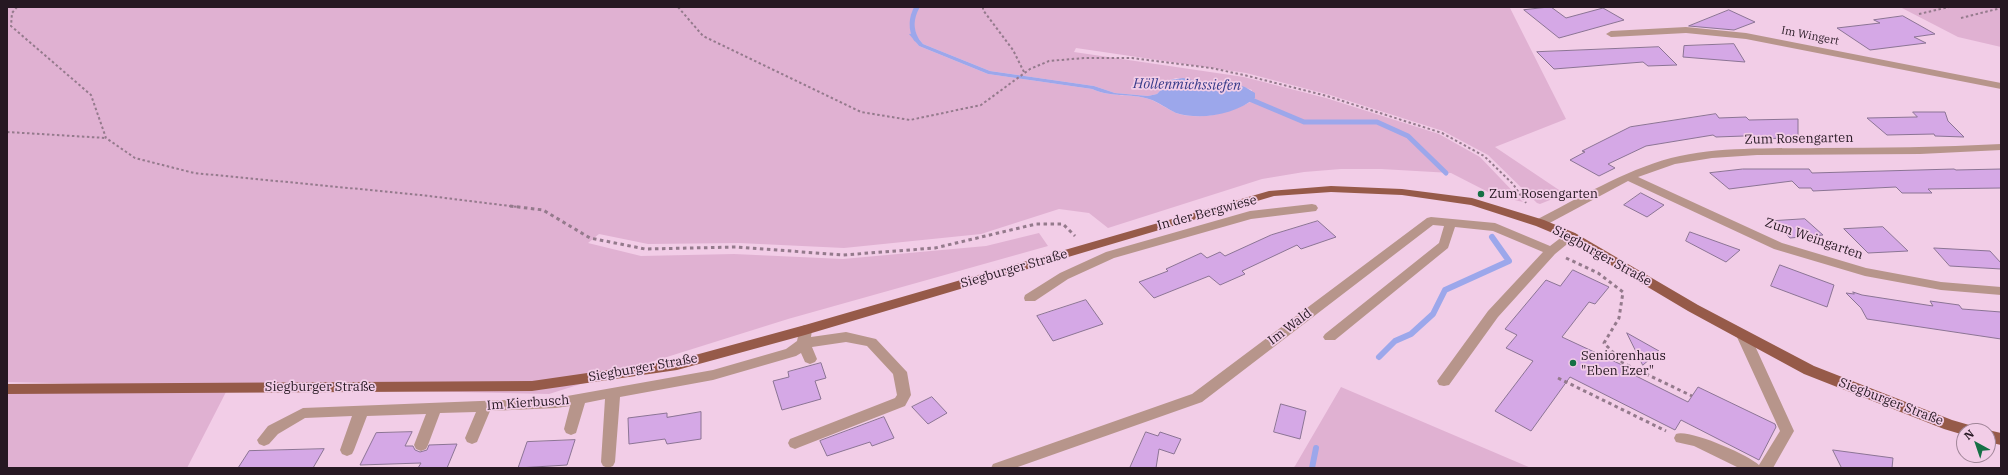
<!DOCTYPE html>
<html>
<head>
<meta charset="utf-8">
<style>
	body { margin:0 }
	#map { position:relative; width:2008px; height:475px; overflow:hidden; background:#f2cde7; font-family:"IBM Plex Serif",serif }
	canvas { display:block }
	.frame { position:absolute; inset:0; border:8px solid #261822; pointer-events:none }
	.north { position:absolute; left:1956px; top:423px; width:40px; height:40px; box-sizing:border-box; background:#f2cde7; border:1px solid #a08598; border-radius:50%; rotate:320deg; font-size:11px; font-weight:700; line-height:16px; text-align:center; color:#261822 }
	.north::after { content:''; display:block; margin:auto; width:14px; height:18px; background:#157045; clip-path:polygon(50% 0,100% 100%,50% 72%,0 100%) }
</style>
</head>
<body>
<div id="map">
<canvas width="2008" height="475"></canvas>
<div class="frame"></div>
<div class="north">N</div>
</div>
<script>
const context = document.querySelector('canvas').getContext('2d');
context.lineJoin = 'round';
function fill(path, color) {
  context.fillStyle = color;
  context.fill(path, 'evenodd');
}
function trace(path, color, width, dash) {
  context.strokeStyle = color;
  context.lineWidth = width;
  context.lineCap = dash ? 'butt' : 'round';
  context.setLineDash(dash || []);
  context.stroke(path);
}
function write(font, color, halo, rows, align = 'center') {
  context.font = font + ' "IBM Plex Serif",serif';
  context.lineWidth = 3.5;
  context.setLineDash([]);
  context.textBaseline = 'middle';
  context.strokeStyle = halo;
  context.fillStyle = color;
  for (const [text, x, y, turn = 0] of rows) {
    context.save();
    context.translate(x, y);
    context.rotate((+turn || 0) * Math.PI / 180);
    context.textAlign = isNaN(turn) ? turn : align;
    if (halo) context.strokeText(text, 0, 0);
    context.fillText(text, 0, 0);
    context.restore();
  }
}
fill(new Path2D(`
	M7,7H1517L1510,8L1566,119L1495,147L1565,194L1540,204L1537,203L1488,155L1443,131L1330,95L1246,73L1076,48L1074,52L1244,77L1326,98L1439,134L1480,157L1523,202L1494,195L1451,173L1381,169H1341L1304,172L1262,179L1108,228L1089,213L1059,209L981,234L844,248L739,243L648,244L599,234L588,243L641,256L734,254L843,259L986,246L1039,233L1048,246L788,319L549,394L7,382ZM914,33L923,44L990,71L1094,86L1115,93L1148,96L1157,94L1170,80L1176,78L1206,83L1235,84L1252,90L1250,102C1230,113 1199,121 1176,113C1167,109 1158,102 1149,99C1129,93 1112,98 1092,89L988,74L919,46L910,34Z
	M1900,7H2001V47L1958,37Z
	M7,384L226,392L187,468H7Z
	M1341,387L1531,468H1293L1295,466Z`), '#e0b1d2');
fill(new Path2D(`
	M914,33L923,44L990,71L1094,86L1115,93L1148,96L1157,94L1170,80L1183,78L1206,83L1235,84L1245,87L1255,93V98C1236,114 1201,121 1176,113C1167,109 1159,102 1149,99C1130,93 1112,98 1092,89L988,74L919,46L909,34Z`), '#9ca7eb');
trace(new Path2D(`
	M916,39C910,28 911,18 917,7
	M1247,98L1304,122H1377L1408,136L1446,173`), '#9ca7eb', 5);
trace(new Path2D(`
	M1379,357L1395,341L1411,334L1433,314L1445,290L1509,261L1492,237
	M1312,468L1316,448`), '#9ca7eb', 6);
const building = new Path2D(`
	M1551,7L1566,18L1603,8L1624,20L1559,38L1524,10Z
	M1729,10L1755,22L1734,30L1689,26Z
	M1903,16L1935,34L1914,37L1926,43L1870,50L1837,28L1880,23L1874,20Z
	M1734,44L1745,62L1683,57L1684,46Z
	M1659,47L1677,65L1648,66L1643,62L1554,69L1537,52Z
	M1913,112H1945L1948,121L1964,137L1935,136L1934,134L1887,135L1867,118L1917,117Z
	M1716,114L1719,118L1746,117L1749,120L1798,119V137L1747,140L1744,136L1716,137L1713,135L1646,146L1608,164L1615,168L1599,176L1570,160L1585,152L1582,151L1630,127Z
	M1743,169H1809L1812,173L1954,169L1956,170L2001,169V188L1928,189L1932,193H1902L1896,187L1813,191L1811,188H1799L1792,181L1729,189L1710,173Z
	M1641,193L1664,205L1647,217L1624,205Z
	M1805,219L1823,235L1790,238L1773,221Z
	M1318,221L1336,237L1301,249L1297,245L1242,271L1245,274L1220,285L1209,276L1154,298L1139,282L1168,271L1166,269L1201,253L1207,258L1220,252L1225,256L1271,235Z
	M1883,227L1908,251L1868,253L1844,229Z
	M1690,232L1740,250L1726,262L1686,241Z
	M1934,248L1990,251L2001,263V269L1950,266Z
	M1780,265L1834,285L1827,307L1771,286Z
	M1573,270L1609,287L1595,304L1589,302L1562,337L1635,371L1632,374L1688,402L1698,387L1775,424L1776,427L1759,460L1681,420L1675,430L1570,377L1531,431L1495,411L1533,361L1506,348L1517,335L1505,329L1546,280L1560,286Z
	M1853,292L1862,295L1933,306L1930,301L1959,305L1962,309L2001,312V339L1867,319L1861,308L1846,293L1854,294Z
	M1086,300L1103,324L1053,341L1037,316Z
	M1627,333L1659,351L1643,365Z
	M821,363L826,378L815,381L821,399L782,410L773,381L789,377L788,372Z
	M932,397L947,413L928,424L912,407Z
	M1281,404L1306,411L1300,439L1274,432Z
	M701,412V439L667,444L665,439L629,444L628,418L667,413V417Z
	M884,417L894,438L872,446L870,442L827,456L820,441Z
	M412,432L405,446H413L415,450L420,452L427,450L429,445L457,444L447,468H418L421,463L360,465L376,433Z
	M1146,432L1158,436L1160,432L1181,439L1174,454L1159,449L1156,468H1130Z
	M575,440L567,465L518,468L527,442Z
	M324,449L313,468H238L249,451Z
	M1833,450L1893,458L1892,468H1842Z`);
fill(building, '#d5a8e6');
trace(building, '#8b7494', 1);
trace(new Path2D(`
	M17,7L12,13L11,26L91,95L106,138L135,158L194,173L421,195L518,207
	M678,7L703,36L861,112L910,120L981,105L1030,69L1049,61L1084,58H1132L1211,68L1244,75L1327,96L1442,133L1484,156L1513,184L1526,203
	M983,7V10L1013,50L1025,74
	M1919,14L1949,7
	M1961,18L2001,8
	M7,132L106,138`), '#947a8c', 2, [2.5, 2.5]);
trace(new Path2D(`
	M510,206L543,210L590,238L645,249L737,247L843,255L935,248L1036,224H1063L1075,236
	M1566,258L1598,273L1623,292L1619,318L1604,343L1623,363L1692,396
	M1558,378L1666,431`), '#947a8c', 3, [3.5, 3.5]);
fill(new Path2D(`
	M1686,27L1746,33L2001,83V89L1746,39L1686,33L1611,37L1606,34L1611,31Z
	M2001,144V150L1920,154L1757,155L1712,158L1675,164L1638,177L1782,243L1866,268L1941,282L2001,287V295L1941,290L1865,276L1774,249L1628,181L1544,226L1540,227L1534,223L1536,220C1579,198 1623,171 1671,158C1718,146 1770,149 1819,148C1880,148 1940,147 2001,144Z
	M1312,204L1316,205L1318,208L1316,211L1251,219L1114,258L1068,279L1035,301H1025L1024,298L1025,295L1060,273L1106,252L1250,211Z
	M1431,217L1495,223L1550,246L1567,233H1575L1577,236L1555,254L1498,317L1449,385L1444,386L1439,385L1437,381L1488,311L1543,252L1493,231L1455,227L1448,248L1335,340H1325L1323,337L1325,334L1439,243L1444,226L1433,225L1202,402L1015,468H991L993,464L1192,394L1427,218Z
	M805,325L810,327L812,330L811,337L846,332L876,339L907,372L911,395L905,406L800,447L795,449L790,447L788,443L790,439L895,398L897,395L893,374L867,346L846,342L812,347L817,359L815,362L810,364L805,362L801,353L796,356L713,380L620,397L615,462L613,466L608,468L603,466L601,462L605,399L585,403L576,433L571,435L566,433L564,429L570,406L556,408L490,411L477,442L472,444L467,442L465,438L476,412L440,413L428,445L426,449L421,451L416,449L414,445L426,414L367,416L354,450L352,454L347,456L342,454L340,450L352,416L305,418L278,434L269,444L264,446L259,444L257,440L268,426L303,408L556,398L713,370L786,349L797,341L800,327Z
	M1743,330L1748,332L1750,335L1794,431L1773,468H1739L1694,446L1676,442L1674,438L1676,434C1690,429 1748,455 1759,465L1780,431L1736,335L1738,332Z`), '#b7958b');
fill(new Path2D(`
	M1331,186L1402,189L1472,198L1544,220L1575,233L1698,305L1814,366L1952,420L1976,427L1978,431H1964V435L1944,429L1804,374L1688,311L1567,239L1536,226L1471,205L1402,195L1331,192L1274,196L805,335L677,370L532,391L7,394V384L532,381L677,360L805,325L1269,191Z
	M1988,430L2001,433V445L1988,442V431H1986Z`), '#965a49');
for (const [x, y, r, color] of [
	[1481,194,4,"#157045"],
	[1573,363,4,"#157045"]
]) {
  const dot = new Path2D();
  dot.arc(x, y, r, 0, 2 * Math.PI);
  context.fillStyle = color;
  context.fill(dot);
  trace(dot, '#f2cde7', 1.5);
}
write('11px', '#261822', '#f2cde7', [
	["Im Wingert",1810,36,11]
]);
write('13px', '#261822', '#f2cde7', [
	["Zum Rosengarten",1799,139,-1],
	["In der Bergwiese",1207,213,-15],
	["Zum Weingarten",1814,239,19],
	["Siegburger Straße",1602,256,29],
	["Siegburger Straße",1014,269,-16],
	["Im Wald",1290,327,-37],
	["Siegburger Straße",643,368,-10],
	["Siegburger Straße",320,387],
	["Siegburger Straße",1891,402,21],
	["Im Kierbusch",528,403,-4]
]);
write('13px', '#261822', '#f2cde7', [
	["Zum Rosengarten",1489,194],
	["Seniorenhaus",1581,356],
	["\"Eben Ezer\"",1581,371]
], 'left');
write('italic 14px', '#373b89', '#f2cde7', [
	["Höllenmichssiefen",1187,85,1]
]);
</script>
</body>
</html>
